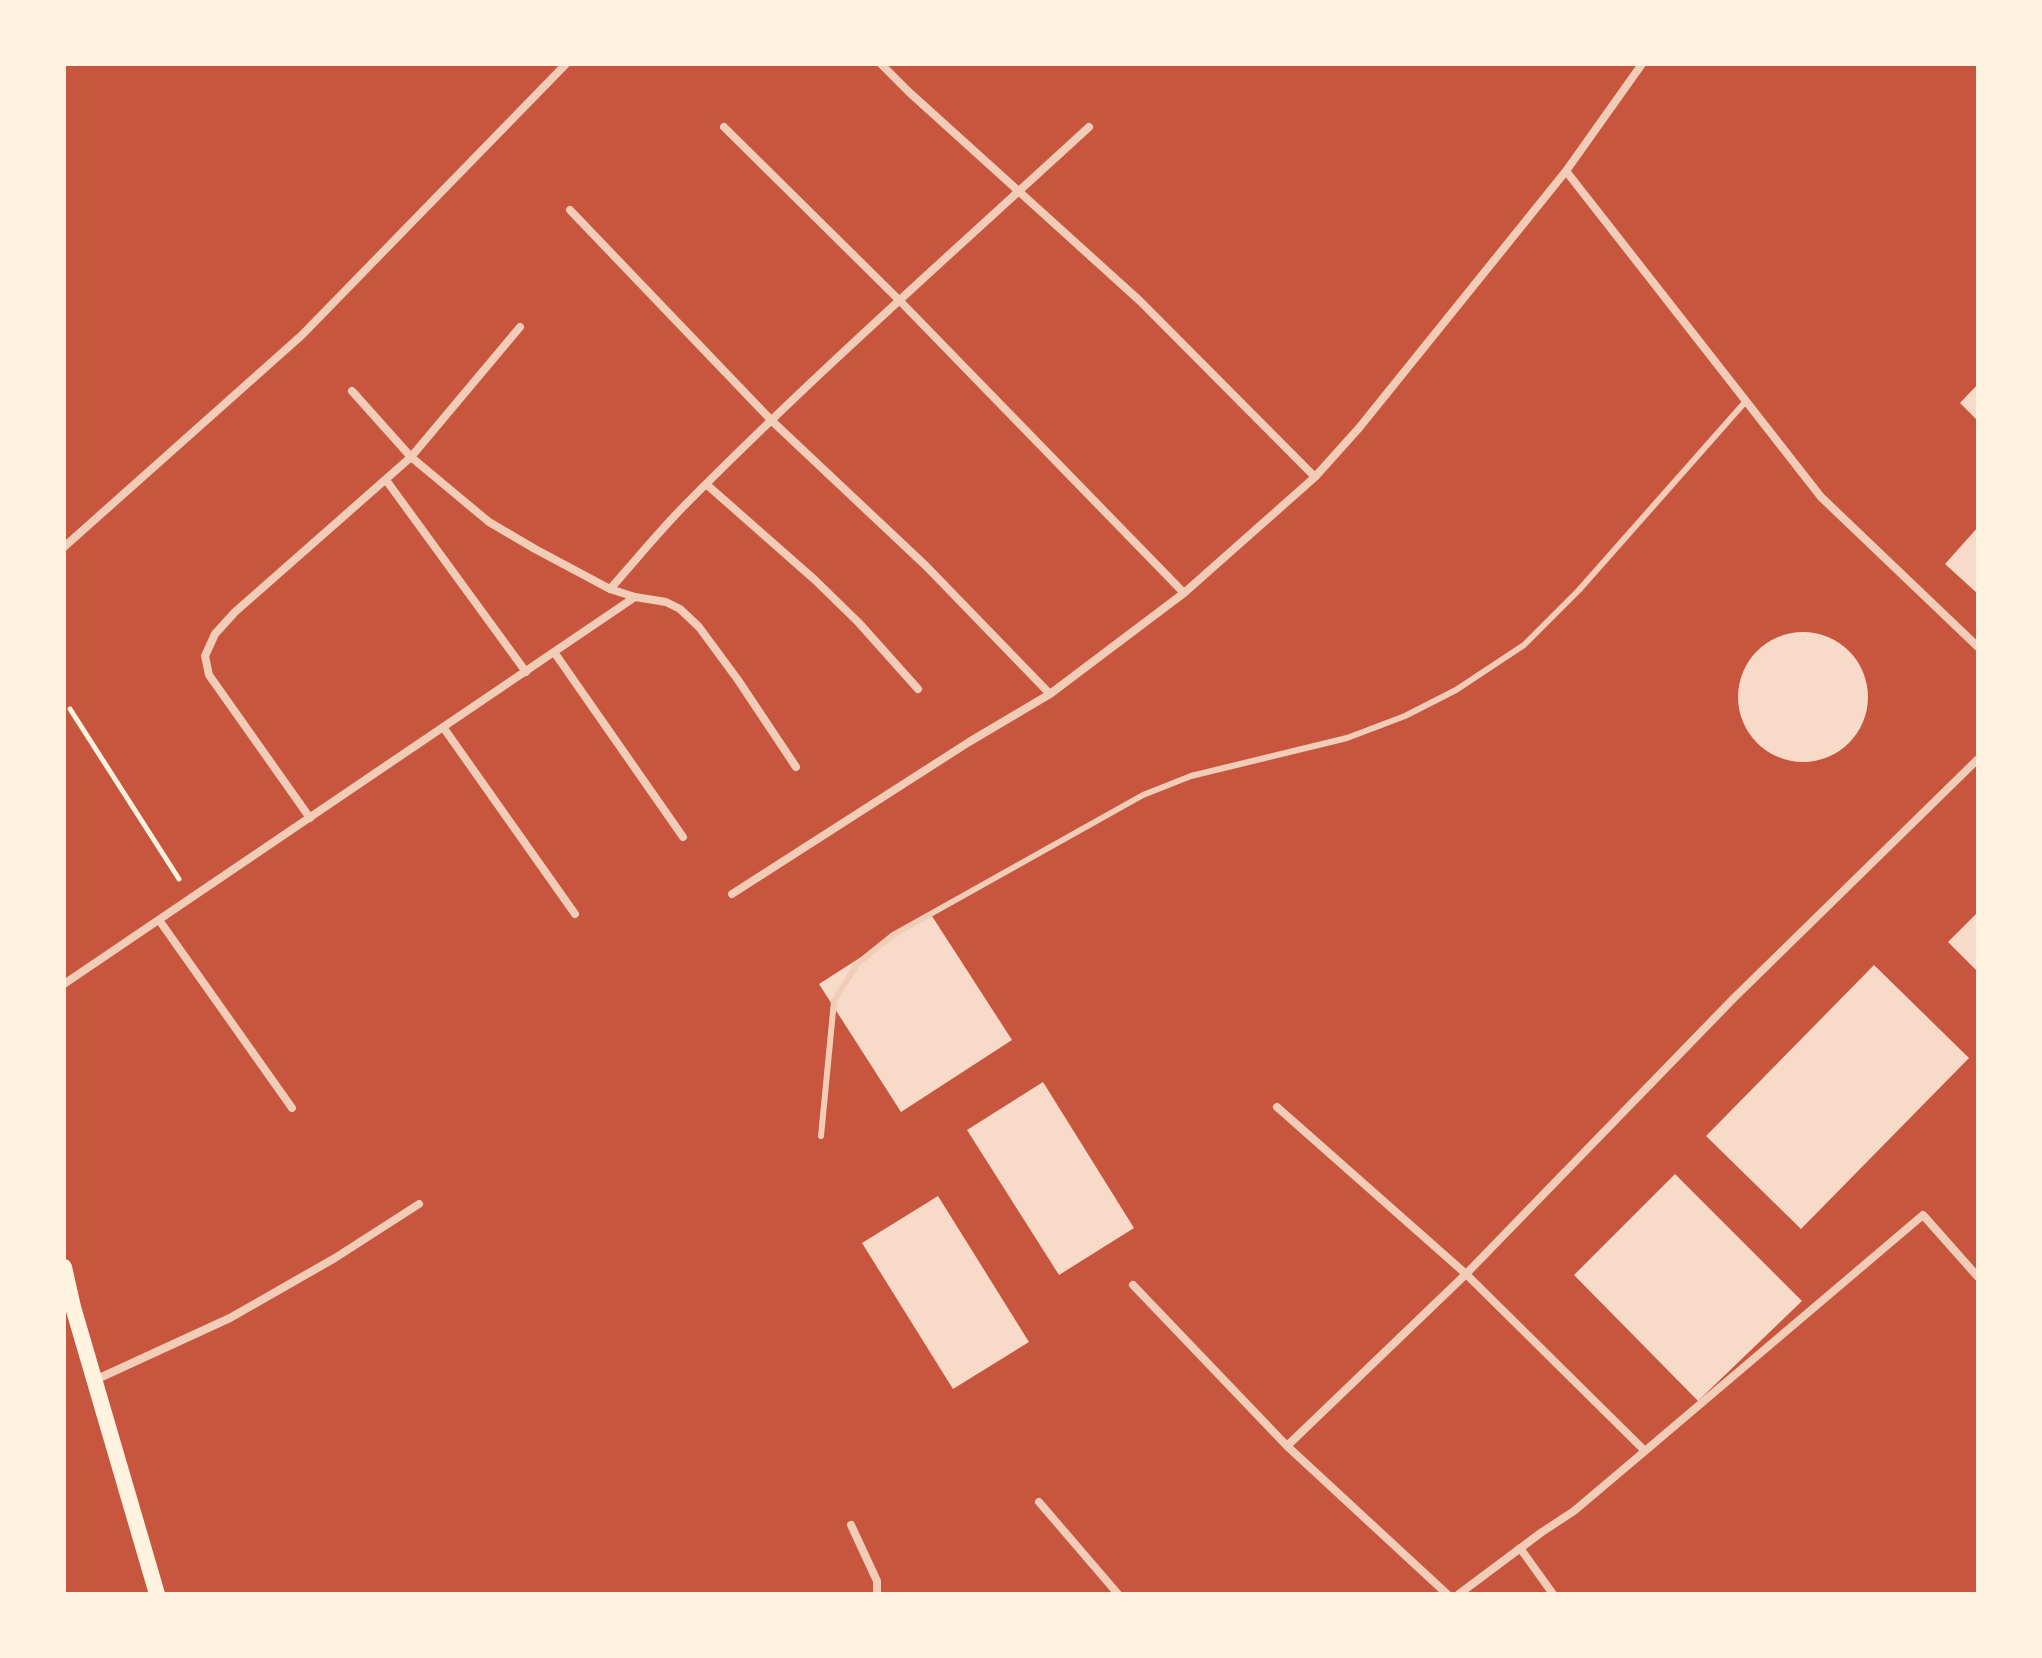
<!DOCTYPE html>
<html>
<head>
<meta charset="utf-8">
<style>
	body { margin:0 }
	#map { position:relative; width:2042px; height:1658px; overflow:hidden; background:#c8553d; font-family:"Fira Sans Condensed",sans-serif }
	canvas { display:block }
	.frame { position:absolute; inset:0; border:66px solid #fff3e0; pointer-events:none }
</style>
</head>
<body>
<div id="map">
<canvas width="2042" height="1658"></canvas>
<div class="frame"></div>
</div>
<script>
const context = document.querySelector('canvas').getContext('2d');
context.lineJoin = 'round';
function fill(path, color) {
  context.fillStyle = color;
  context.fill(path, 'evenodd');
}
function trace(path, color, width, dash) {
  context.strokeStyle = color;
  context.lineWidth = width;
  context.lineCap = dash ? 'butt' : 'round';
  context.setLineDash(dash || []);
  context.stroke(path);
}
fill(new Path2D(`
	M1978,384V421L1960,403Z
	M1978,527V594L1945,564Z
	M1738 697a65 65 0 1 1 130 0a65 65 0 1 1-130 0Z
	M1978,912V972L1948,942Z
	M930,913L1012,1040L901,1112L819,984Z
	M1874,965L1969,1058L1801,1229L1706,1136Z
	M1043,1082L1134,1228L1059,1275L967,1130Z
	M1675,1174L1802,1301L1698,1401L1574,1275Z
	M938,1196L1029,1342L953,1389L862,1243Z`), '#f7dbc8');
trace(new Path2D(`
	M70,709L179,879`), '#fff3e0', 5);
trace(new Path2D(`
	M821,1136L834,1001L857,964L893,935L1143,795L1191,776L1347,738L1405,716L1456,690L1524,645L1579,590L1746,401`), '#f1ccb7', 6);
trace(new Path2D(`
	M881,64L909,92L1140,301L1315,477
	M1642,64L1566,171L1821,497L1978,647
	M724,127L899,300L1184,593
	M570,210L772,421L926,566L1050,694
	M386,480L526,672
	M706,484L815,580L859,623L918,689
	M64,547L302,335L566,64
	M610,589C636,560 660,530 687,503C816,373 954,251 1089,127
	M635,597L666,602L680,609L699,627L738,680L796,767
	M554,652L683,837
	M443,727L575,914
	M310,818L209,675L205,656L215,634L235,612L411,457L520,327
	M732,894L969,742L1050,694L1184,593L1315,477L1359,428L1566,171
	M159,920L292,1108
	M64,984L635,597L610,589L535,549L489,522L411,457L352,391
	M1277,1107L1466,1274L1645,1451L1574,1511L1542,1532L1459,1594
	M1133,1285L1287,1446L1447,1594
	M95,1380L230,1318L335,1258L419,1204
	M1287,1446L1466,1274L1733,999L1978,759
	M1645,1451L1923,1215L1978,1277
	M1039,1502L1118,1594
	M851,1525L877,1581V1594
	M1520,1548L1553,1594`), '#f1ccb7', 8);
trace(new Path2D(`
	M64,1267L73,1307L157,1594`), '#fff3e0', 16);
</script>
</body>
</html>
